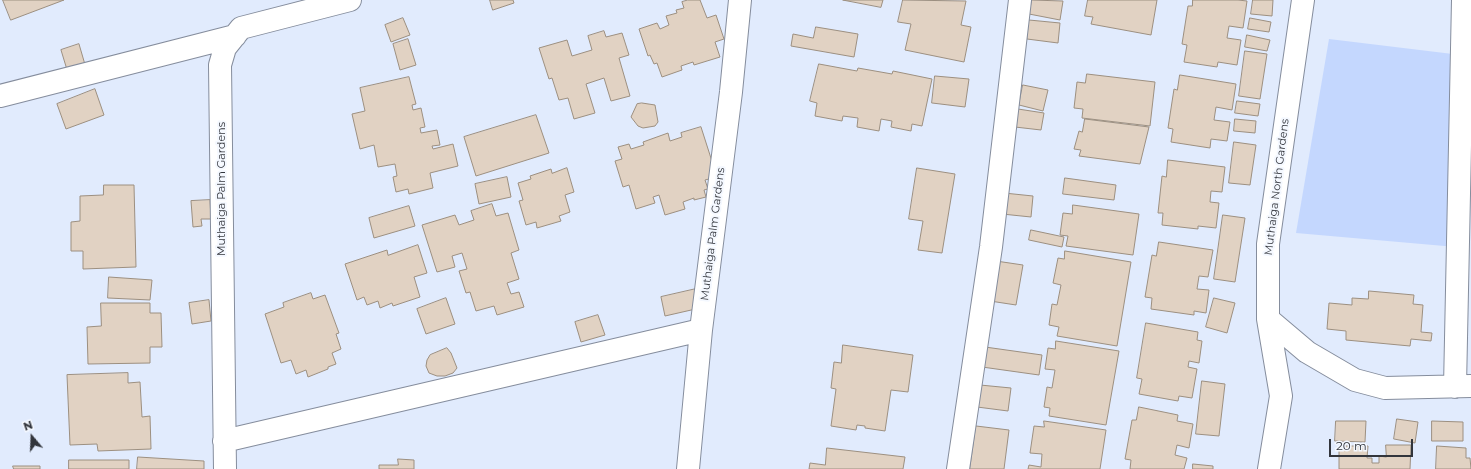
<!DOCTYPE html>
<html>
<head>
<meta charset="utf-8">
<style>
	body { margin:0 }
	#map { position:relative; width:1471px; height:469px; overflow:hidden; background:#e1ebfd; font-family:Montserrat,sans-serif }
	canvas { display:block }
	.north { position:absolute; left:12px; top:417px; width:40px; height:40px; -webkit-text-stroke:3px #f4f8ff; paint-order:stroke; rotate:341deg; font-size:11px; font-weight:700; line-height:16px; text-align:center; color:#32353c }
	.north::after { content:''; display:block; margin:auto; width:14px; height:18px; background:#32353c; clip-path:polygon(50% 0,100% 100%,50% 72%,0 100%) }
	.scale { position:absolute; left:1329px; top:439px; width:84px; height:18px; box-sizing:border-box; border:2px solid #32353c; border-top:0; padding-left:5px; font-size:12px; line-height:14px; white-space:nowrap; color:#32353c; -webkit-text-stroke:3px #f4f8ff; paint-order:stroke }
</style>
</head>
<body>
<div id="map">
<canvas width="1471" height="469"></canvas>
<div class="north">N</div>
<div class="scale">20 m</div>
</div>
<script>
const context = document.querySelector('canvas').getContext('2d');
context.lineJoin = 'round';
function fill(path, color) {
  context.fillStyle = color;
  context.fill(path, 'evenodd');
}
function trace(path, color, width, dash) {
  context.strokeStyle = color;
  context.lineWidth = width;
  context.lineCap = dash ? 'butt' : 'round';
  context.setLineDash(dash || []);
  context.stroke(path);
}
function write(font, color, halo, rows, align = 'center') {
  context.font = font + ' Montserrat,sans-serif';
  context.lineWidth = 4;
  context.setLineDash([]);
  context.textBaseline = 'middle';
  context.strokeStyle = halo;
  context.fillStyle = color;
  for (const [text, x, y, turn = 0] of rows) {
    context.save();
    context.translate(x, y);
    context.rotate((+turn || 0) * Math.PI / 180);
    context.textAlign = isNaN(turn) ? turn : align;
    if (halo) context.strokeText(text, 0, 0);
    context.fillText(text, 0, 0);
    context.restore();
  }
}
fill(new Path2D(`
	M1329,39L1461,55L1456,247L1296,233Z`), '#c4d7fe');
const building = new Path2D(`
	M3,0H64L11,20Z
	M490,0H513L514,3L493,10Z
	M688,0H700L707,18L716,15L724,39L715,42L720,57L694,65L693,62L681,66L682,70L662,77L657,63L654,64L650,55L648,56L639,29L657,23L660,29L669,25L666,16L677,13L676,10L684,8L682,2Z
	M843,0H883L881,7Z
	M903,0L966,1L961,25L971,27L964,62L905,50L911,24L898,22Z
	M1032,0L1063,1L1060,20L1029,14Z
	M1088,0H1157L1151,35L1091,24L1093,17L1085,16Z
	M1193,0H1238L1247,1L1243,28L1229,26L1227,38L1241,40L1237,65L1218,62L1217,67L1184,62L1187,45L1182,44L1188,6H1192Z
	M1253,0H1273L1272,16L1251,14Z
	M403,18L410,35L391,42L385,25Z
	M1250,18L1271,22L1269,32L1248,29Z
	M1029,20L1060,23L1058,43L1027,39Z
	M816,27L858,34L854,57L791,46L793,34L813,38Z
	M604,31L606,37L622,33L629,55L619,58L630,96L611,101L604,78L586,84L595,113L574,119L568,98L559,100L552,78L549,79L539,48L567,40L572,56L592,50L588,36Z
	M1247,35L1270,40L1267,51L1245,47Z
	M408,39L416,65L400,70L393,44Z
	M79,44L86,68L68,73L61,50Z
	M1245,51L1267,54L1260,99L1239,96Z
	M819,64L857,71L858,68L892,74L893,71L932,79L922,126L912,124L911,131L891,127L892,121L881,119L879,131L857,127L858,118L843,116L842,121L815,116L817,103L810,101Z
	M1087,74L1155,82L1150,126L1082,118L1083,109L1074,108L1077,82L1085,83Z
	M1180,75L1236,84L1232,110L1216,107L1214,120L1230,122L1227,141L1211,139L1210,148L1171,142L1173,129L1168,128L1174,89L1177,90Z
	M935,76L969,79L965,107L932,103Z
	M409,77L416,104L412,105L413,110L421,108L425,127L420,128L421,133L437,130L440,145L432,146L433,149L453,144L458,166L430,173L433,188L409,194L408,189L396,192L393,177L397,176L395,164L378,167L374,145L360,149L352,114L365,111L360,88Z
	M1023,85L1048,90L1043,111L1019,105Z
	M95,89L104,115L66,129L57,104Z
	M1237,101L1260,104L1258,116L1235,113Z
	M642,103L655,105L658,122L655,126L643,128L638,126L631,117L637,104Z
	M1018,109L1044,113L1041,130L1015,127Z
	M536,115L549,153L476,176L464,137Z
	M1085,119L1149,127L1140,164L1079,156L1081,150L1074,149L1079,131L1082,132Z
	M1235,119L1256,121L1255,133L1234,131Z
	M701,127L717,177L705,180L708,189L704,190L706,197L694,200V198L683,202L685,209L665,215L659,195L653,197L655,203L636,209L629,185L623,187L615,161L622,159L618,147L629,144L631,149L644,145L643,142L668,133L670,141L682,137L681,133Z
	M1234,142L1256,145L1250,185L1229,183Z
	M1168,160L1225,167L1222,192L1211,191L1210,202L1219,203L1216,228L1198,226V229L1162,225L1163,213H1158L1162,176L1166,177Z
	M567,168L574,192L565,195L570,212L559,216L561,221L537,228L536,222L526,225L519,201L523,200L518,183L531,179L530,176L551,169L552,173Z
	M917,168L955,174L942,253L918,250L923,221L909,219Z
	M507,177L511,197L479,204L475,184Z
	M1065,178L1116,185L1114,200L1063,194Z
	M104,185H134L136,267L83,269V251H71V222L80,221V196L103,195Z
	M1004,193L1033,196L1031,217L1002,214Z
	M210,200L211,219H201L202,226L193,227L191,201Z
	M492,204L496,216L508,213L519,250L511,253L519,279L507,283L511,294L519,292L524,307L497,315L494,306L476,311L470,292L466,293L459,271L467,269L462,253L452,256L455,267L437,272L422,225L455,215L459,225L474,220L471,211Z
	M1073,205L1139,214L1133,255L1066,246L1068,236L1060,235L1063,213L1072,214Z
	M409,206L415,226L374,238L369,218Z
	M1223,215L1245,218L1235,282L1214,279Z
	M1031,230L1064,237L1062,247L1029,240Z
	M1159,242L1213,250L1208,277L1199,276L1197,289L1209,290L1206,313L1194,311V315L1151,309L1152,298L1145,297L1152,255L1156,256Z
	M418,245L427,273L414,277L420,297L393,306L392,303L380,308L378,301L367,305L364,297L357,300L345,264L387,250L388,255Z
	M1065,251L1131,262L1117,346L1057,336L1059,327L1049,325L1052,304L1057,305L1061,285L1053,283L1058,258L1064,259Z
	M996,261L1023,265L1016,305L990,301Z
	M109,277L152,280L150,300L108,298Z
	M696,289L700,308L665,316L661,297Z
	M1369,291L1414,295L1413,304L1423,305L1421,332L1432,333L1431,341L1411,339L1410,346L1346,340V331L1327,329L1329,303L1352,305V298L1368,299Z
	M311,293L313,299L325,295L339,333L336,334L341,349L332,353L336,364L328,367V369L308,377L306,370L296,374L291,360L281,363L265,314L284,307L283,303Z
	M446,298L455,324L426,334L417,309Z
	M1214,298L1235,303L1227,333L1206,327Z
	M209,300L211,321L192,324L189,303Z
	M101,303H150V313H161L162,347H150V363L88,364L87,327L101,326Z
	M598,315L605,335L581,342L575,322Z
	M1146,323L1198,332L1197,340L1202,341L1199,363L1189,361L1188,367L1197,369L1192,398L1179,396L1178,401L1139,394L1142,379L1137,378Z
	M1056,341L1119,351L1106,425L1049,416L1050,408L1044,407L1047,387L1052,388L1055,370L1045,369L1048,348L1055,349Z
	M843,345L913,355L908,392L891,390L885,431L865,428V426L857,425L856,430L831,426L836,389L831,388L834,362L841,363Z
	M985,347L1042,355L1039,375L982,367Z
	M447,348L451,353L457,368L453,373L445,376H437L429,373L426,366L427,360L430,355Z
	M128,373V383L140,382L142,417L150,416L151,449L98,451L97,444L70,445L67,375Z
	M1202,381L1225,384L1219,436L1196,434Z
	M980,385L1011,388L1008,411L977,407Z
	M1139,407L1178,415L1177,421L1193,424L1189,448L1177,445L1175,455L1187,458L1184,469H1130L1131,460L1125,459L1132,420H1136Z
	M1397,419L1418,422L1415,443L1394,439Z
	M1044,421L1106,430L1100,469H1028L1029,465L1041,467L1042,454L1030,453L1034,426L1044,427Z
	M1336,421H1366L1365,442L1335,441Z
	M1432,421L1463,422V441H1432Z
	M976,426L1009,430L1004,469H970Z
	M1386,445H1411L1410,469H1339V446H1368L1367,458H1372V463H1379V456L1386,457Z
	M1437,446L1466,448V458H1470L1471,469H1436Z
	M827,448L905,457L903,469H809L810,463L825,465Z
	M138,457L204,461V469H137Z
	M398,459L414,460V469H379V465H398Z
	M69,460H129V469H69Z
	M1193,464L1213,466V469H1193Z
	M13,466H40V469H14Z`);
fill(building, '#e1d2c3');
trace(building, '#9c8f80', 1);
const minor = new Path2D(`
	M0,96L235,36
	M1268,319L1307,352L1355,380L1385,388L1471,386
	M1455,387L1463,0
	M224,441L701,330
	M225,469L220,65L225,48L241,28L350,0
	M688,469L701,330L731,92L740,0
	M958,469L991,247L1020,0
	M1269,469L1281,396L1268,319V244L1303,0`);
trace(minor, '#858d9d', 24);
trace(minor, '#fff', 22);
write('11px', '#32353c', '#f4f8ff', [
	["Muthaiga North Gardens",1277,187,-83],
	["Muthaiga Palm Gardens",222,189,-90],
	["Muthaiga Palm Gardens",713,234,-83]
]);
</script>
</body>
</html>
